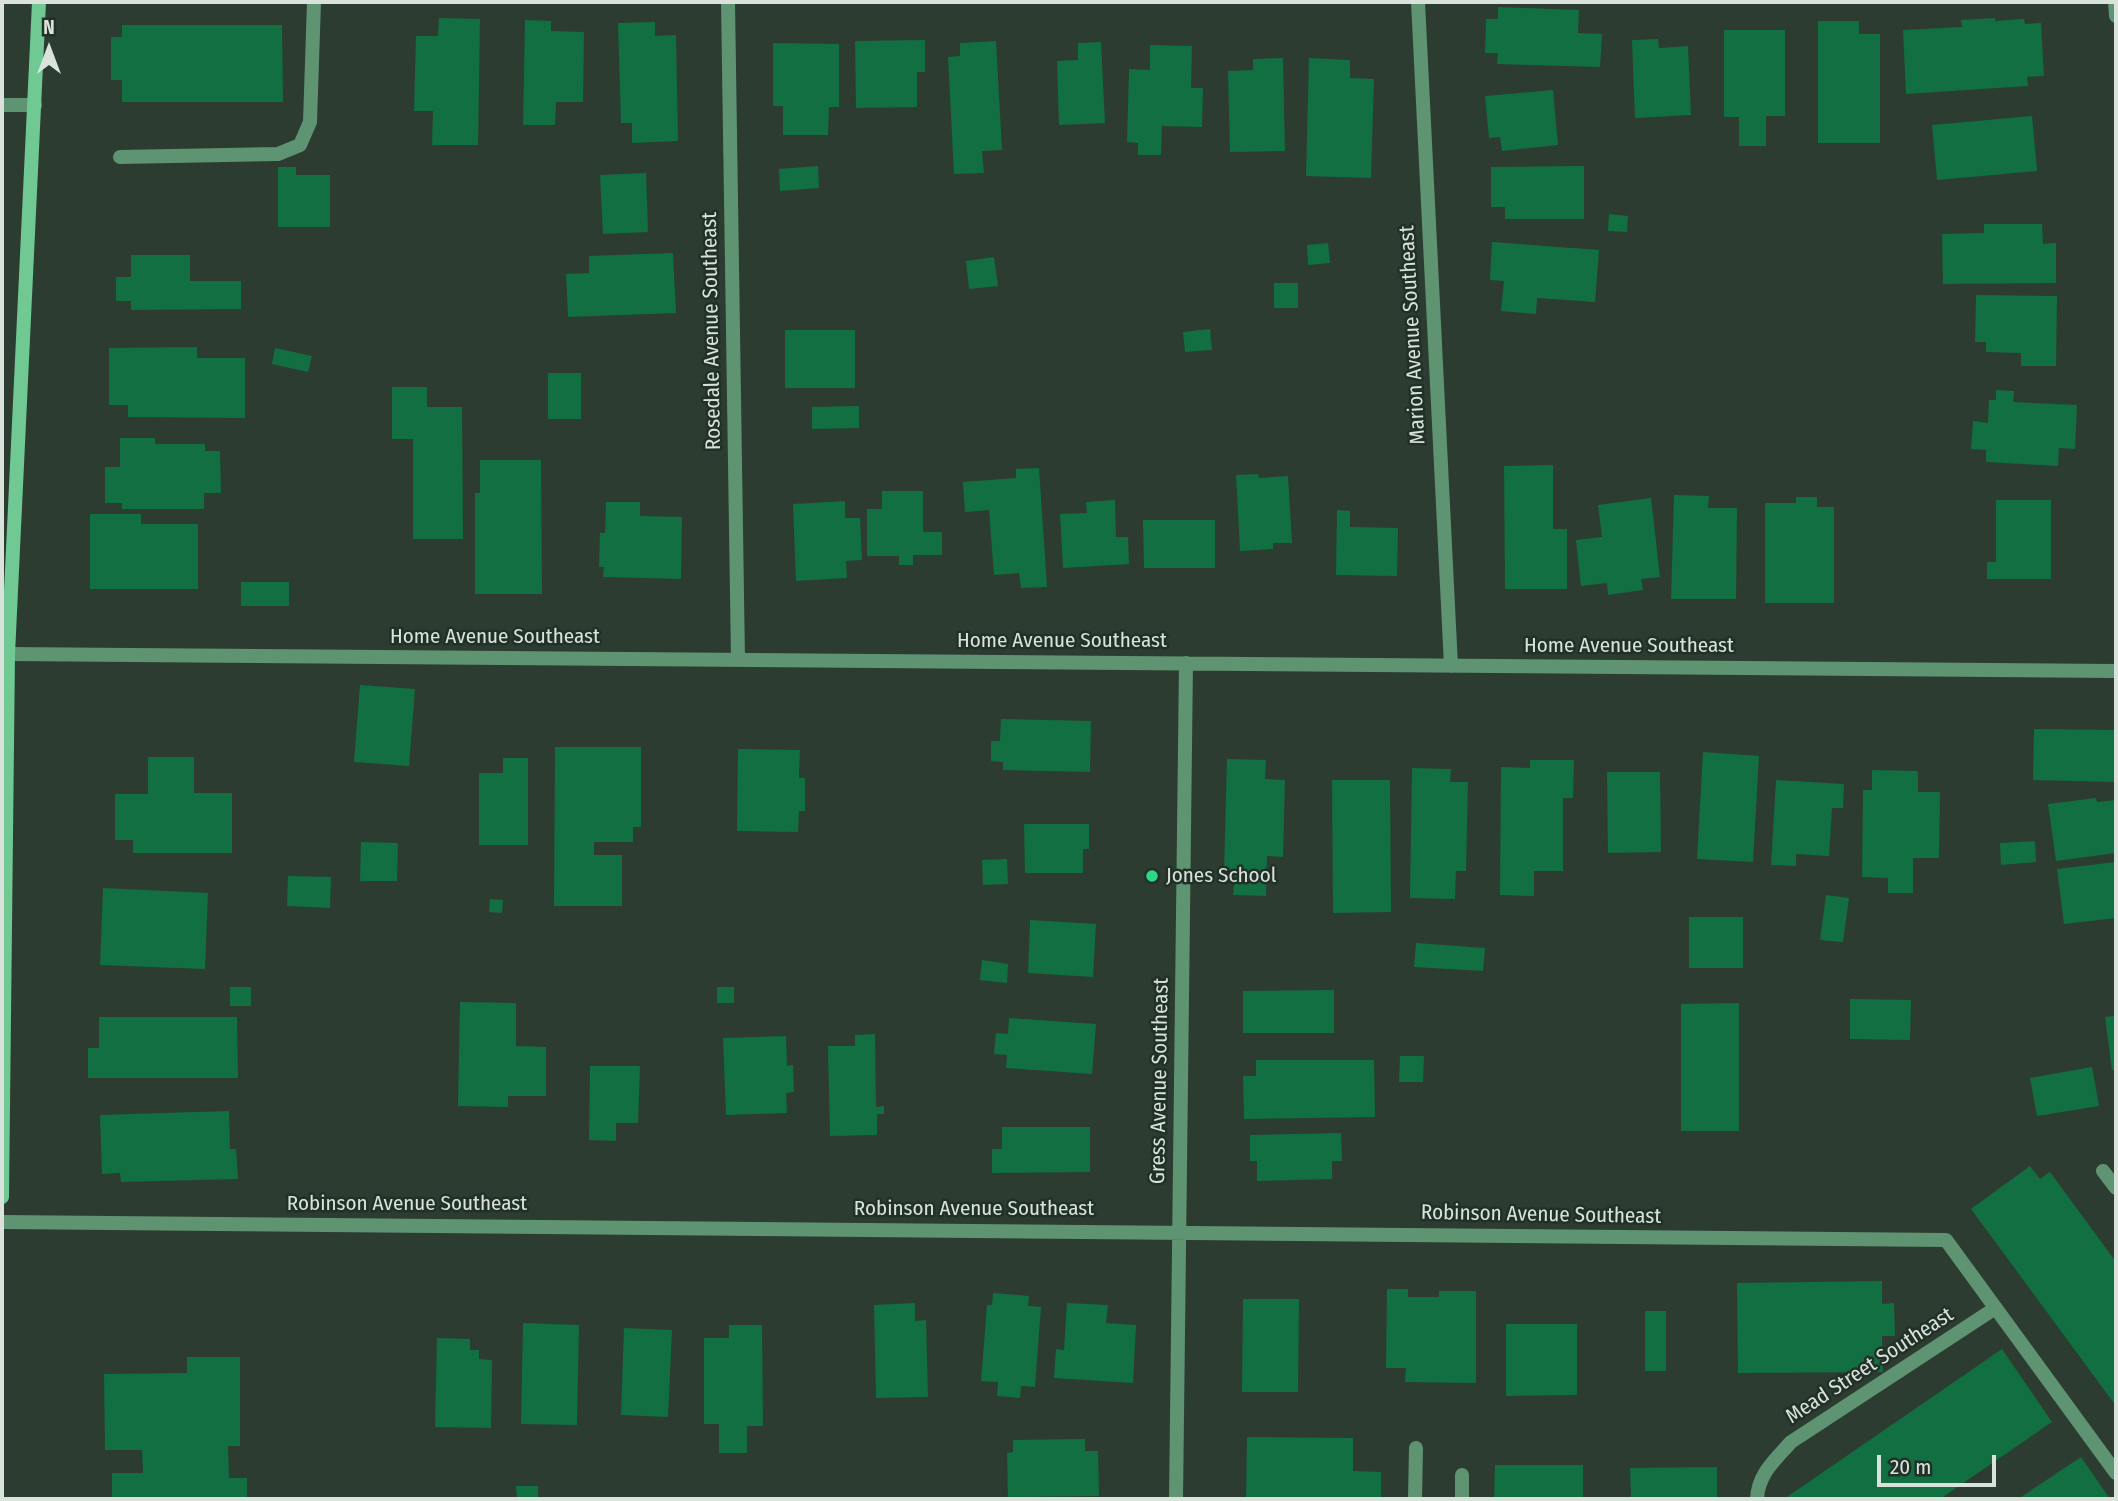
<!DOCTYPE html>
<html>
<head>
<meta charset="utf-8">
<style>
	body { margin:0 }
	#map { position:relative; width:2118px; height:1501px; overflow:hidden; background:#2c3c31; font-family:"Fira Sans Condensed",sans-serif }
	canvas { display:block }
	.frame { position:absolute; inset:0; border:4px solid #d9e3dc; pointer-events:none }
	.north { position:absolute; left:14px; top:14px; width:70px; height:70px; -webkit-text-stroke:5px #223128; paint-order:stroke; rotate:0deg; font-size:19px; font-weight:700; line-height:28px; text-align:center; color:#d9e3dc }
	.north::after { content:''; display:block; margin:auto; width:24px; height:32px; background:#d9e3dc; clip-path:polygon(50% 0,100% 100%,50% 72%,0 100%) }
	.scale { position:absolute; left:1877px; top:1455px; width:119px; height:32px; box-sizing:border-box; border:4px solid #d9e3dc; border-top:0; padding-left:9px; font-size:21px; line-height:24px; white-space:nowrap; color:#d9e3dc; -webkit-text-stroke:5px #223128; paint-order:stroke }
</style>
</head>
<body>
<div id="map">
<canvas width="2118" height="1501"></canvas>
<div class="frame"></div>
<div class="north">N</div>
<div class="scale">20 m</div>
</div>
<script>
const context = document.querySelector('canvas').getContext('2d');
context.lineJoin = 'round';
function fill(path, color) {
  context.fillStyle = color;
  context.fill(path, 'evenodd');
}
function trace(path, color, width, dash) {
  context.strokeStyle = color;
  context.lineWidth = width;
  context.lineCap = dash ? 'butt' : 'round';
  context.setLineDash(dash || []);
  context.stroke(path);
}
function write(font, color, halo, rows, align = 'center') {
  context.font = font + ' "Fira Sans Condensed",sans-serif';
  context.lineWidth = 5;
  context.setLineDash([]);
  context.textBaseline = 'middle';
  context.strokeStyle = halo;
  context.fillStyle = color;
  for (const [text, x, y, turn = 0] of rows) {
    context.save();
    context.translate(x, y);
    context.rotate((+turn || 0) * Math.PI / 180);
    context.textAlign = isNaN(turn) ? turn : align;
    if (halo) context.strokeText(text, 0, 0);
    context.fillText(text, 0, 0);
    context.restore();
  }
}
fill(new Path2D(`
	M1498,7L1579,10L1578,33L1602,34L1600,67L1497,64L1498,53H1485L1486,19H1498Z
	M439,18L480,19L478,145H432L433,111H414L416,36H438Z
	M1995,18V21L2024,19L2025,24L2041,23L2044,76L2027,77L2028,86L1906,94L1903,30L1962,27L1961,20Z
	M525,20L551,21V31L584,32L583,102H556L555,125H523Z
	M1818,21H1859V34H1880V143H1818Z
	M655,22V36L676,35L678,141L632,143V123H621L618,23Z
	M122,25H282L283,102H122V80H111V37H122Z
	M1724,30H1785V116H1766V146H1739V117H1724Z
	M1658,39L1659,48L1688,46L1691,115L1635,118L1632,40Z
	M925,40V72H917V107L856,108L855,41Z
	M996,41L1002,150L982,151L984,173L954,174L948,57L960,56V43Z
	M1101,42L1105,123L1059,125L1057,61L1078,60V43Z
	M773,43L839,44V107H829L828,135H783V106H773Z
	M1150,45L1192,46L1191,88H1203L1202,127L1162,126L1161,155H1138V143L1127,142L1129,69L1150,70Z
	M1283,58L1285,151L1230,152L1228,71L1253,70V59Z
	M1309,58L1350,60V78L1374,79L1371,178L1306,176Z
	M1553,90L1558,145L1502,151L1500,137L1489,138L1485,96Z
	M2032,116L2037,171L1937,180L1932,125Z
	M818,166L819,188L780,191L779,169Z
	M1584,166V219H1505V207H1491V167Z
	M278,167H296V175H330V227H278Z
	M646,173L648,232L603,234L600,175Z
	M1609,214L1628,216L1627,232L1608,231Z
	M1984,224H2042L2043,244L2056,243V283L1943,284L1942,234L1984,233Z
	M1492,242L1599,250L1595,302L1537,298L1536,314L1501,311L1504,281L1490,280Z
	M1328,243L1330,263L1308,265L1307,245Z
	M673,253L676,313L568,317L566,274L589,273V256Z
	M131,255H190V281H241V309L131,310V301H116V277H131Z
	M994,257L998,286L969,289L966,261Z
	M1274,283H1298V308H1274Z
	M1976,295L2057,296L2056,366H2021V353L1986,352V342H1975Z
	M1210,329L1212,350L1185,352L1183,332Z
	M785,330H855V388H785Z
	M197,347V358H245V418L128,417V405H109V348Z
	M275,348L312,356L308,372L272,364Z
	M548,373H581V419H548Z
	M392,387H427V407H462L463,539H413V439H392Z
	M1996,390L2014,391L2013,402L2077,405L2075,449L2059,448L2058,466L1986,462V450L1971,449L1973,421L1988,423L1989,400H1996Z
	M859,406V428L812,429V407Z
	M120,438H155V444H205V451H220L221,493H204V509H122V503H105V467H120Z
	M480,460H541L542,594H475V493H480Z
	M1553,465V529H1567V589H1505L1504,466Z
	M1039,468L1047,587L1021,588L1019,573L994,575L989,510L965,512L963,482L1016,478V469Z
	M1258,474L1259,478L1288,476L1292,543H1273V549L1240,551L1236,475Z
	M882,491H923V532H942V555H913V565H899V556H867V509H882Z
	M1674,495L1709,496L1708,508H1737L1736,599H1671Z
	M1796,497H1817V507H1834V603H1765V503H1796Z
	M1651,498L1660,577L1641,579L1643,590L1608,595L1607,583L1581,586L1576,540L1602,537L1598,505Z
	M1115,500L1116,537H1128L1129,564L1063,568L1060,514L1087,513L1086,502Z
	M1996,500H2051V579H1987V562H1996Z
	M845,501V518H860L862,560L846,561L847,578L796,581L793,504Z
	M606,502H640V516L682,517L681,579L603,577L604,567H599L600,533H605Z
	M1337,510L1350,511V527L1398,528L1397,576L1336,575Z
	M90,514H141V524H198V589H90Z
	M1143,520H1215V568H1144Z
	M241,582H289V606H241Z
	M360,685L415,689L409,766L354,762Z
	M1001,719L1091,721L1090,772L1003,770V762L991,761V741H1000Z
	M2034,729L2116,730L2115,782L2033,780Z
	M555,747H641V827H633V842H594V855H622V906H554Z
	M738,749L800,750L799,778H805V811H799L798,832L737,831Z
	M1703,752L1759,756L1753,862L1697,859Z
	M148,757H194V793H232V853H133V840H115V794H148Z
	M503,758H528V845H479V773H503Z
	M1227,759L1266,760L1265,779L1285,780L1283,857L1267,856L1266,896L1233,895L1235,873H1224Z
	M1530,760H1574L1573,798H1563V871H1534V896L1500,895L1501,767L1530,768Z
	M1412,768L1451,769L1450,782H1468L1466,871H1456L1455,899L1410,898Z
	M1872,770L1918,771V792H1940L1939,858H1913V893H1888V878L1862,877L1863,790H1872Z
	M1607,772H1660L1661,852L1608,853Z
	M1332,780H1390L1391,912L1333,913Z
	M1776,780L1844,784L1843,808H1832L1829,856L1796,854V866L1771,865Z
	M2096,798L2097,802L2116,800V853L2056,861L2048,804Z
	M1024,824H1089V849H1083V873H1025Z
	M2035,841L2036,862L2001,865L2000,843Z
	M361,842L398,843L397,881H360Z
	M1007,859L1008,884L983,885L982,860Z
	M2116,862V918L2064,924L2057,869Z
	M288,876L331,877L330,908L287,906Z
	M103,888L208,893L205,969L100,965Z
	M1826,895L1849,898L1843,942L1820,940Z
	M490,899L503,900L502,913L489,912Z
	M1689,917H1743V968H1689Z
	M1030,920L1096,924L1093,977L1028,973Z
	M1416,943L1485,948L1483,971L1414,967Z
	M982,960L1008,964L1007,983L980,980Z
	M230,987H251V1006H230Z
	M717,987H734V1003H717Z
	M1334,990V1033H1243V991Z
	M1850,999L1911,1000L1910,1040L1850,1039Z
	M460,1002L516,1003V1046L546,1047V1096H508V1107L458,1106Z
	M1739,1003V1131H1681V1004Z
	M2116,1016V1070H2112L2105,1017Z
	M99,1017H237L238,1078H88V1048H99Z
	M1009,1018L1096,1024L1092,1074L1006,1068L1007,1055L994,1054L996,1033L1008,1034Z
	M875,1034L876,1107L884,1106V1114H877V1135L830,1136L828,1046H855V1035Z
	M786,1036L787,1066L793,1065L794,1092L786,1093L787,1113L726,1115L723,1038Z
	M1400,1056H1424L1423,1082H1399Z
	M1256,1060H1374L1375,1117L1244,1119L1243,1076H1256Z
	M590,1066H640L638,1123H616V1141L589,1140Z
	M2092,1067L2099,1106L2037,1116L2030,1078Z
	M229,1111L230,1149H236L238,1179L121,1182L120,1173L102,1174L100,1115Z
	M1002,1127H1090V1172L992,1173V1149H1002Z
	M1341,1133L1342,1161H1332V1179L1257,1181V1161H1250V1135Z
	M2030,1166L2040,1179L2050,1172L2116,1262V1406L1971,1209Z
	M1882,1281V1304L1894,1303L1895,1336H1882L1883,1372L1738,1373L1737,1283Z
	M1387,1289H1408V1297H1439V1291H1476V1383L1405,1382L1406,1368H1386Z
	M993,1293L1029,1296L1028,1306L1041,1307L1035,1387L1021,1386L1020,1398L997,1396L998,1382L981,1381L987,1305H992Z
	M1243,1299H1299L1298,1392H1242Z
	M915,1303V1321L926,1320L928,1397L876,1398L874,1305Z
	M1067,1303L1108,1305L1106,1323L1136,1325L1133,1383L1054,1378L1056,1349L1064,1350Z
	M1645,1311H1666V1371H1645Z
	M523,1323L579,1325L577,1425L521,1424Z
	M1506,1324H1577V1395L1506,1396Z
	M729,1325H762L763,1426H747V1453H719V1424H704V1338H729Z
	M624,1328L672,1330L668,1417L621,1415Z
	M437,1338L470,1339V1350H479V1359L492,1360L491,1428L435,1427Z
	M2002,1349L2052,1422L1940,1499H1784Z
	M187,1357H240V1446H228L229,1478H247V1499H112V1473H143L142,1450H105L104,1374L187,1373Z
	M1247,1437L1353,1438V1471L1381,1472V1499H1246Z
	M1085,1439V1451H1098L1099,1496L1008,1497L1007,1453L1013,1452V1440Z
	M2081,1457L2110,1499H2018Z
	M1495,1465H1583V1499H1494Z
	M1717,1467V1499H1631L1630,1468Z
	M516,1486H538V1499H517Z`), '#126f42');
trace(new Path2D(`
	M120,157L278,154L300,145L310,122L314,2
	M1415,1499L1416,1448
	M1462,1499V1475`), '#5f9472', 14);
trace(new Path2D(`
	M728,2L738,660
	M1418,2L1451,666
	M8,654L2116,671
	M2103,1171L2116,1188
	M2,1222L1946,1240L2116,1473
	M1176,1499L1186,663
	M1757,1499C1758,1474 1775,1460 1791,1442L1994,1309`), '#5f9472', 14);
trace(new Path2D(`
	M2115,2L2116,16
	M2,105H35`), '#5f9472', 14);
trace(new Path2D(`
	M2,1197L8,654L39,2`), '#70c893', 14);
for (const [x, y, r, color] of [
	[1152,876,7,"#2cd884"]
]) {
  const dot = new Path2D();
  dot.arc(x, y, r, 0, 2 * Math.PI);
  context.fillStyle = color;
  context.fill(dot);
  trace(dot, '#223128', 2.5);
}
write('21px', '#d9e3dc', '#223128', [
	["Rosedale Avenue Southeast",712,331,-91],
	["Marion Avenue Southeast",1413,335,-93],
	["Home Avenue Southeast",495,637],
	["Home Avenue Southeast",1062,641],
	["Home Avenue Southeast",1629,646],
	["Gress Avenue Southeast",1160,1081,-89],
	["Robinson Avenue Southeast",407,1204],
	["Robinson Avenue Southeast",974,1209],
	["Robinson Avenue Southeast",1541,1215,1],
	["Mead Street Southeast",1870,1366,-33]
]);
write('21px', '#d9e3dc', '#223128', [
	["Jones School",1166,876]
], 'left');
</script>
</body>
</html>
